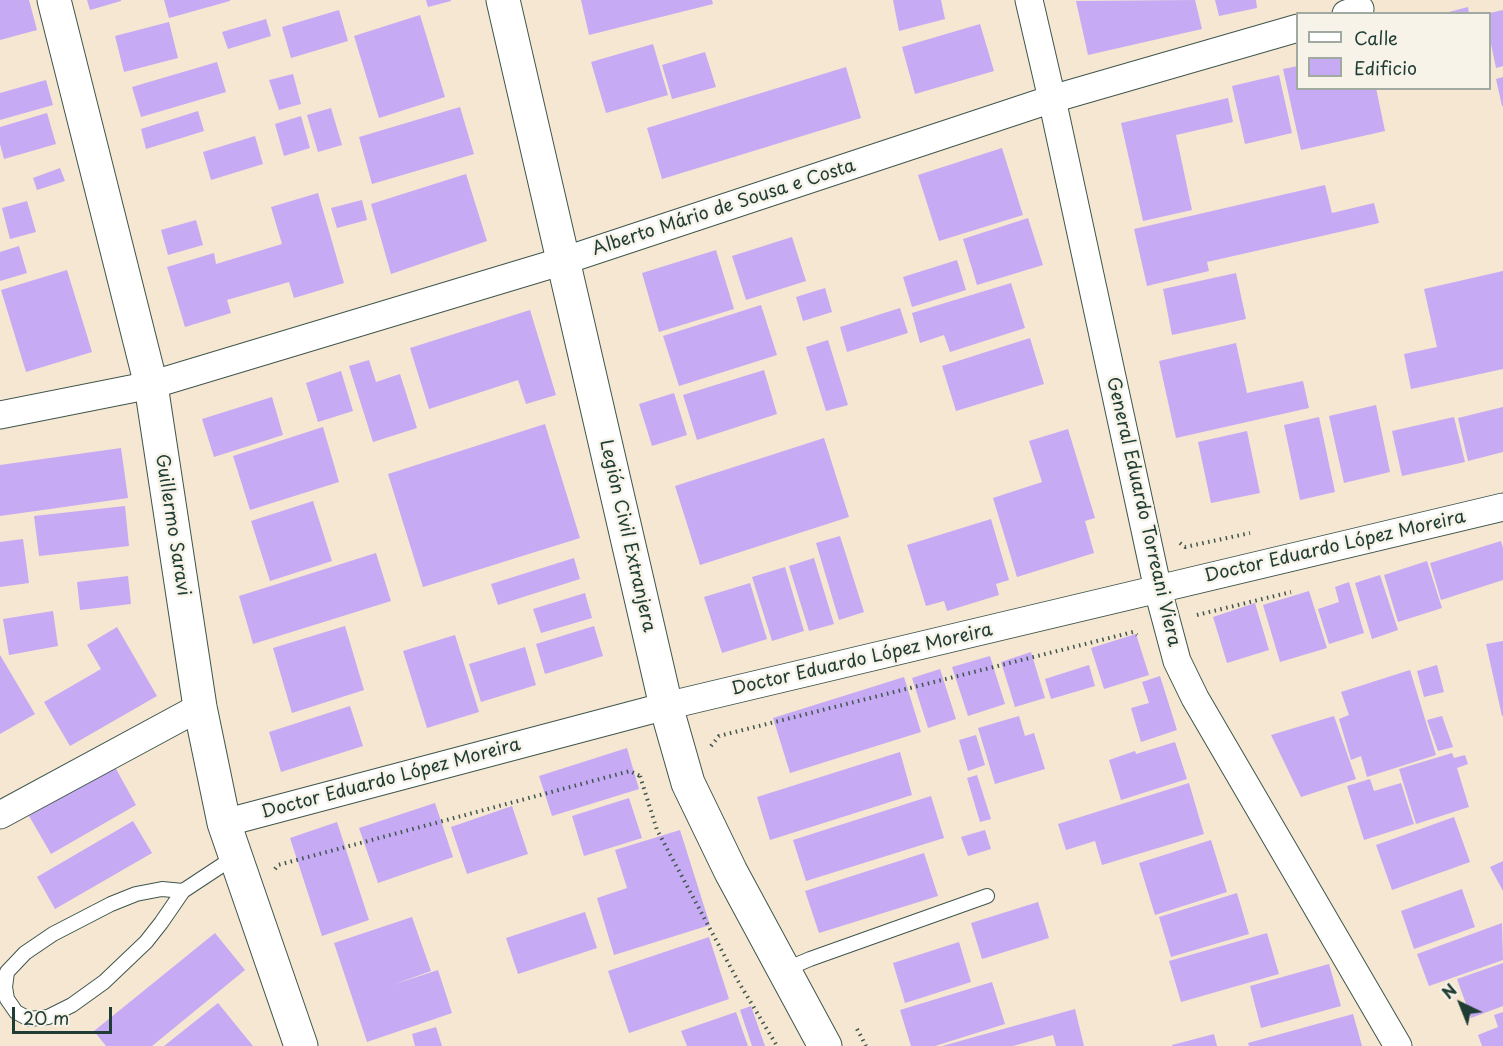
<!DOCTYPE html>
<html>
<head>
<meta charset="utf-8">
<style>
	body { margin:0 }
	#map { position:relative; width:1503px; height:1046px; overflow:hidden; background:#f5e7d2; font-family:"Playpen Sans",sans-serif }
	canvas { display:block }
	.legend { position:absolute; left:1296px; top:12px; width:195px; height:78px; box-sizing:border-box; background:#f7f3e8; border:2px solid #a1aaa0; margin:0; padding:8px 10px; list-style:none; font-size:18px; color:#1f3d34 }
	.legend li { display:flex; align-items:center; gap:12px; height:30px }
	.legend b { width:30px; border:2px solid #a1aaa0 }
	.north { position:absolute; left:1431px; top:974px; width:60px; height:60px; -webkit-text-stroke:4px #f7f3e8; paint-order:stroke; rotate:317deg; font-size:16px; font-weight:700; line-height:24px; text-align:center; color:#1f3d34 }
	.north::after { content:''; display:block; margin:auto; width:21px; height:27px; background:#1f3d34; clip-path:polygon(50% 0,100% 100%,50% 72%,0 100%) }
	.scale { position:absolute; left:12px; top:1007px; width:100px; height:27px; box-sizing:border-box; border:3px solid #1f3d34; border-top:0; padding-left:8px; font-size:18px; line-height:21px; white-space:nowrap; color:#1f3d34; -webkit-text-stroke:4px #f7f3e8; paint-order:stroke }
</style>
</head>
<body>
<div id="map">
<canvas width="1503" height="1046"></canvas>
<ul class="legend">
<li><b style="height:8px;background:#fff"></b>Calle</li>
<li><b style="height:16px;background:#c6aaf4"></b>Edificio</li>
</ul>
<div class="north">N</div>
<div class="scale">20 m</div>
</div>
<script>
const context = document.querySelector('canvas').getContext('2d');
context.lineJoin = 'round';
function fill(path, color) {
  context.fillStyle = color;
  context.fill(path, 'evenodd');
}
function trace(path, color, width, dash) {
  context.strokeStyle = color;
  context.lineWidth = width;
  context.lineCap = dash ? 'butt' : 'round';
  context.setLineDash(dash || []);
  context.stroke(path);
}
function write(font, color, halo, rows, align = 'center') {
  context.font = font + ' "Playpen Sans",sans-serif';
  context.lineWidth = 5;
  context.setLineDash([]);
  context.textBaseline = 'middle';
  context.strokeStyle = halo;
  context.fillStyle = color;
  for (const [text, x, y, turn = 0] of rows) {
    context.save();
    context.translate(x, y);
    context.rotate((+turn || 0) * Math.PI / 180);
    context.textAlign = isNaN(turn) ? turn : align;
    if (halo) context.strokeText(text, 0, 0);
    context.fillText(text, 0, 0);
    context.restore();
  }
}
fill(new Path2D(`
	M0,0H29L37,30L0,40Z
	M87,0H121V1L90,10Z
	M164,0H230V1L169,18Z
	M426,0H451V1L428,7Z
	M581,0H712L713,4L589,35Z
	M893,0H941L945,19L899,31Z
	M1195,0L1202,29L1088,55L1076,1Z
	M1215,0H1256L1257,8L1219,16Z
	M1468,7L1469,14H1445V13Z
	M339,10L348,41L291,58L282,27Z
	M1503,10V66L1496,68L1490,39V13Z
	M420,15L445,97L379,118L354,36Z
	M266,19L271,36L228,49L222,32Z
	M169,22L178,58L124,72L115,36Z
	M980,24L994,71L915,94L902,47Z
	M653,44L668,95L606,113L591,62Z
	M705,52L716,87L672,99L662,65Z
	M217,62L226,92L141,117L132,87Z
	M1298,66V88H1376L1385,131L1301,150L1283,69Z
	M846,67L861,118L662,179L647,128Z
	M293,74L301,104L279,110L269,80Z
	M1279,75L1292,133L1245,144L1232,86Z
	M1503,77V106H1502L1496,79Z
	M46,80L53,105L0,120V93Z
	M1228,98L1233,122L1176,135L1192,210L1143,221L1121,123Z
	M460,107L474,154L372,184L359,137Z
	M331,108L342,145L318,152L307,115Z
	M198,111L204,131L146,149L141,129Z
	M47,113L56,144L4,159L0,144V127Z
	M301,116L310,148L284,156L275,124Z
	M255,136L263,164L211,180L203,152Z
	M1002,148L1023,215L939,241L918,175Z
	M60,168L65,181L37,190L33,178Z
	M466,174L487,241L391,274L371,204Z
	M1325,185L1332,213L1374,203L1379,223L1207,262L1209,271L1147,286L1134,229Z
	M318,193L344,283L294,298L289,282L227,300L231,313L185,327L167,267L214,253L216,264L282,244L271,207Z
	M362,200L367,220L337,228L331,208Z
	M27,201L36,232L10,239L2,208Z
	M1028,218L1043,265L977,285L963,239Z
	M196,220L203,245L168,255L161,230Z
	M792,237L806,281L746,300L732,256Z
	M19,246L27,273L0,281V252Z
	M716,250L734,309L659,332L642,273Z
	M957,260L966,290L912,307L903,277Z
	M67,270L92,352L26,372L1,290Z
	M1503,271V369L1411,389L1404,354L1437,347L1424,289Z
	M1236,273L1246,319L1172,335L1163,289Z
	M1011,283L1025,328L950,352L944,335L920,343L912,313Z
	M825,288L832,312L803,321L796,297Z
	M761,305L777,355L679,386L663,336Z
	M900,308L908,333L847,352L840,327Z
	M530,310L556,395L526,404L518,380L429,409L410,348Z
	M1030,338L1044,384L956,411L942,366Z
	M828,340L848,405L826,411L806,347Z
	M1236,343L1247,393L1303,381L1309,408L1176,438L1159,361Z
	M369,360L376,382L400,374L417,428L373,442L349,366Z
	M764,370L777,414L697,440L683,395Z
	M341,371L353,411L318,422L306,383Z
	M674,393L687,435L652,446L639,404Z
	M272,397L283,435L214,457L202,419Z
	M1376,405L1390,472L1344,483L1329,416Z
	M1503,407V452L1468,461L1458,418Z
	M1319,417L1335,492L1300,500L1284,425Z
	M1454,417L1465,462L1402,476L1392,431Z
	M545,424L580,538L423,587L388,474Z
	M323,427L339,482L250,510L233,456Z
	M1068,429L1095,518L1085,521L1094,553L1017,577L993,498L1042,482L1029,441Z
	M1247,431L1260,493L1211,503L1198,442Z
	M824,438L849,517L700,565L675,486Z
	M121,448L128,498L0,516V465Z
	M313,501L332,561L270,581L251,521Z
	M125,506L129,546L39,556L34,516Z
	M991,519L1009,580L996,584L999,595L947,611L944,601L926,606L907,545Z
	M840,536L864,612L839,620L816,543Z
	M23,539L29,583L0,587V542Z
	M1501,541L1503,548V580L1441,600L1430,563Z
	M376,553L391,601L253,644L239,596Z
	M574,558L580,579L498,605L491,584Z
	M814,558L834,624L809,631L789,566Z
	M1427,561L1442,608L1398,622L1384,575Z
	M785,567L804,631L772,641L752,577Z
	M1380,575L1398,630L1372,639L1355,583Z
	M128,576L131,604L80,610L77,582Z
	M1349,582L1364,633L1329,644L1318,609L1339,602L1335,587Z
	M750,583L767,639L722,653L704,597Z
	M1309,591L1327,648L1280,662L1263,605Z
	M585,593L592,618L541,633L533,609Z
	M1255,603L1269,650L1227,663L1213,617Z
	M53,611L58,646L9,655L3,619Z
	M345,626L364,690L292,713L273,648Z
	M594,626L603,656L545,674L536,644Z
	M117,627L157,696L70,746L44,702L101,669L87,645Z
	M1136,634L1149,675L1104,689L1091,648Z
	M455,635L479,712L427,728L403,651Z
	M1503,641V716H1502L1486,644Z
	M525,647L536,685L481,702L469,664Z
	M1031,652L1045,698L1015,707L1001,662Z
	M0,655L35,714L0,734Z
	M990,656L1005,704L968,716L952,667Z
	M1089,665L1095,686L1051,699L1045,679Z
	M1437,665L1444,692L1424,697L1417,671Z
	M940,669L956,719L928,728L912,678Z
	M1410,670L1436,755L1367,777L1361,756L1351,760L1339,719L1349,715L1341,692Z
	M1160,676L1177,730L1141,742L1131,708L1149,703L1142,682Z
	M904,677L921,732L790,773L773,718Z
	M350,706L363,746L281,772L269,732Z
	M1019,716L1025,736L1034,733L1045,769L995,784L978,728Z
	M1334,716L1356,779L1301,797L1271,735Z
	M1442,716L1453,747L1438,751L1427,720Z
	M976,735L985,765L968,771L959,740Z
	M1175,742L1187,779L1121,800L1109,760L1135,751L1136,754Z
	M627,748L639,789L552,816L539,776Z
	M900,752L912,795L770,840L757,797Z
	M1452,753L1454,758L1465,755L1468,764L1457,768L1469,807L1416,824L1399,769Z
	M115,767L136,805L51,854L29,816Z
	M977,775L991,819L980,822L967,778Z
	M1370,779L1374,791L1401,783L1414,824L1364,840L1347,786Z
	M1189,783L1204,834L1102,865L1095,841L1066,850L1058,824Z
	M931,796L944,838L806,881L793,840Z
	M629,798L642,838L584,856L572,816Z
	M435,803L453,857L378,883L359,828Z
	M512,806L528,854L467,874L451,827Z
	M1454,817L1470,862L1392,890L1376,845Z
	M133,821L152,853L55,909L37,877Z
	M337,822L369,920L322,936L290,838Z
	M680,830L710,925L614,955L597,898L627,888L615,850Z
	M985,830L991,849L968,856L961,837Z
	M1211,840L1227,892L1155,915L1139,863Z
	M924,853L938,896L819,933L805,891Z
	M1503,861V891L1490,867Z
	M1462,889L1475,927L1414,949L1401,911Z
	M1237,893L1249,934L1171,957L1159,917Z
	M1038,902L1049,938L982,959L971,923Z
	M585,912L597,948L518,974L506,938Z
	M412,917L431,971L392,985L438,970L452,1013L367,1042L334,943Z
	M1502,923L1503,960L1429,986L1417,954Z
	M215,933L245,970L152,1046H106L94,1031Z
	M1267,933L1279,974L1181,1002L1169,961Z
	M709,937L729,999L629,1033L608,971Z
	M959,942L971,982L905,1003L893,963Z
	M1503,963V1006L1471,1018L1457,979Z
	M1329,964L1341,1006L1261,1028L1250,986Z
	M992,982L1005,1024L935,1046H911L900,1010Z
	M218,1003L253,1046H164Z
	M751,1006L765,1046H752L740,1010Z
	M1075,1009L1084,1046H1056L1053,1035L1013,1046H942Z
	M736,1012L748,1046H687L681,1031Z
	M1503,1012V1046H1482L1478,1035L1498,1027L1494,1015Z
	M1353,1014L1362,1046H1249L1248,1043Z
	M436,1027L442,1046H415L412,1034Z
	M1214,1034L1217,1046H1172V1045Z`), '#c6aaf4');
const service = new Path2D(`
	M183,891L162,889L136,894L111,904L53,934L25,953L7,972L5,987L7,999L16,1012L29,1019L48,1017L72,1005L104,982L146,942L161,923L183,891L236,856
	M784,970L810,959L987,896`);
const minor = new Path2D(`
	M1029,0L1052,99L1158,590L1177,661L1195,698L1398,1046
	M1346,14L1360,9
	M0,415L151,385L563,261L1052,99L1298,28
	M0,815L200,707
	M224,823L666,706L1503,507`);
const tertiary = new Path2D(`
	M54,0L151,385L200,707L224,823L301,1046
	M503,0L666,706L688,783L731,872L825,1046`);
trace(service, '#3f564c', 16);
trace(minor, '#3f564c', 29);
trace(tertiary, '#3f564c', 35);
trace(new Path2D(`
	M1180,543L1185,547L1250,533
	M1197,615L1291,592
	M711,746L719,736L1133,632L1137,635
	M640,776L657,830L738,981L777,1046
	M275,869L278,865L630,771L640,776
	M857,1029L866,1046`), '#3f564c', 4, [1.5, 4.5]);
trace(service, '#fff', 14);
trace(minor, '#fff', 27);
trace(tertiary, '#fff', 33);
write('18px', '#1f3d34', '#f7f3e8', [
	["Alberto Mário de Sousa e Costa",724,208,-18],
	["General Eduardo Torreani Viera",1143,512,77],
	["Guillermo Saravi",172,525,81],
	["Legión Civil Extranjera",627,536,77],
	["Doctor Eduardo López Moreira",1335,547,-13],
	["Doctor Eduardo López Moreira",862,660,-13],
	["Doctor Eduardo López Moreira",391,779,-15]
]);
</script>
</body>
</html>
